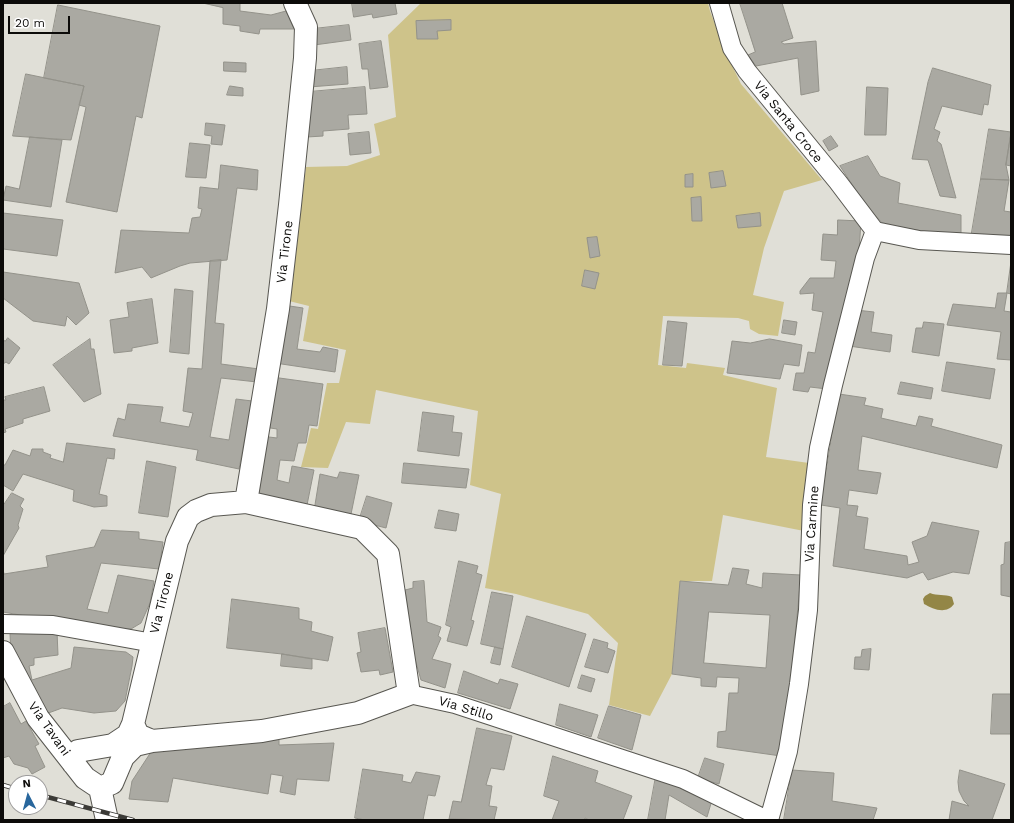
<!DOCTYPE html>
<html>
<head>
<meta charset="utf-8">
<style>
	body { margin:0 }
	#map { position:relative; width:1014px; height:823px; overflow:hidden; background:#e0dfd7; font-family:"Work Sans",sans-serif }
	canvas { display:block }
	.frame { position:absolute; inset:0; border:4px solid #0c0b09; pointer-events:none }
	.north { position:absolute; left:8px; top:775px; width:40px; height:40px; box-sizing:border-box; background:#fff; border:1px solid #9e9d9d; border-radius:50%; rotate:354deg; font-size:11px; font-weight:700; line-height:16px; text-align:center; color:#0c0b09 }
	.north::after { content:''; display:block; margin:auto; width:14px; height:18px; background:#29679d; clip-path:polygon(50% 0,100% 100%,50% 72%,0 100%) }
	.scale { position:absolute; left:8px; top:16px; width:62px; height:18px; box-sizing:border-box; border:2px solid #0c0b09; border-top:0; padding-left:5px; font-size:12px; line-height:14px; white-space:nowrap; color:#0c0b09; -webkit-text-stroke:3px #fff; paint-order:stroke }
</style>
</head>
<body>
<div id="map">
<canvas width="1014" height="823"></canvas>
<div class="frame"></div>
<div class="north">N</div>
<div class="scale">20 m</div>
</div>
<script>
const context = document.querySelector('canvas').getContext('2d');
context.lineJoin = 'round';
function fill(path, color) {
  context.fillStyle = color;
  context.fill(path, 'evenodd');
}
function trace(path, color, width, dash) {
  context.strokeStyle = color;
  context.lineWidth = width;
  context.lineCap = dash ? 'butt' : 'round';
  context.setLineDash(dash || []);
  context.stroke(path);
}
function write(font, color, halo, rows, align = 'center') {
  context.font = font + ' "Work Sans",sans-serif';
  context.lineWidth = 3.5;
  context.setLineDash([]);
  context.textBaseline = 'middle';
  context.strokeStyle = halo;
  context.fillStyle = color;
  for (const [text, x, y, turn = 0] of rows) {
    context.save();
    context.translate(x, y);
    context.rotate((+turn || 0) * Math.PI / 180);
    context.textAlign = isNaN(turn) ? turn : align;
    if (halo) context.strokeText(text, 0, 0);
    context.fillText(text, 0, 0);
    context.restore();
  }
}
fill(new Path2D(`
	M421,3H708L710,11L725,51L741,84L822,180L784,191L764,248L753,295L784,302L778,336L759,334L750,329L749,321L738,318L663,316L658,365L686,368L687,363L725,368L723,375L777,388L766,457L809,463L804,531L723,515L712,581H680L672,674L650,716L609,705L618,643L588,614L516,594L485,588L501,494L470,485L478,411L376,390L370,424L346,422L328,468L301,467L311,428L318,429L327,383H339L346,350L303,341L309,306L289,301L306,167L347,166L380,155L374,124L396,117L388,35Z`), '#cec38a');
fill(new Path2D(`
	M930,593C937,596 945,594 952,597L954,604C946,615 933,609 924,604L923,599L925,596Z`), '#938646');
const building = new Path2D(`
	M203,3H240V11L271,15L286,11L294,29H260L259,34L240,31V26L223,24V8Z
	M352,3H395L397,14L373,18L372,14L354,17Z
	M740,3H782L793,38L781,42L784,44L816,41L819,91L801,95L798,58L756,66L748,55L755,52Z
	M58,5L160,26L142,118L136,116L117,212L66,202L86,107L79,105L84,86L44,78Z
	M451,20V30L437,31L438,39H417L416,21Z
	M349,25L351,40L314,45L313,29Z
	M381,41L388,87L370,89L368,69H362L359,44Z
	M224,62L246,63V72L224,71Z
	M347,67L348,84L309,87L310,71Z
	M933,68L991,85L988,105L984,104L982,115L942,106L934,129L940,132L937,141L941,144L956,198L940,196L928,160L912,159L928,82Z
	M26,74L84,86L71,140L13,136Z
	M230,86L243,88V96L227,95Z
	M365,87L367,114L348,115L349,129L323,131V136L307,137L309,92Z
	M867,87L888,88L886,135H865Z
	M206,123L225,125L222,145L211,144L212,136L205,135Z
	M989,129L1011,132L1006,165L1009,180L981,179Z
	M369,132L371,153L350,155L348,134Z
	M1011,134V166L1006,165Z
	M831,136L838,146L829,151L823,141Z
	M30,137L62,140L51,207L3,200L6,186L19,189Z
	M190,143L210,145L206,178L186,177Z
	M868,156L880,176L900,183L898,203L961,215V237L884,225L865,204L840,166Z
	M221,165L258,170L257,190L237,188L227,260L190,263L180,266L151,278L142,267L115,273L121,230L189,233L192,218L200,217L202,209L198,208L200,187L218,189Z
	M723,171L726,186L711,188L709,173Z
	M693,174V187H685V175Z
	M981,179L1009,180L1004,211L1011,212V241L971,238Z
	M701,197L702,221H692L691,198Z
	M3,213L63,220L57,256L3,249Z
	M760,213L761,226L738,228L736,216Z
	M838,220L861,221L859,252L827,389L810,387L808,392L793,390L796,373H804L808,352L815,353L823,312L812,310L814,293L800,294V291L810,278H834L836,261L821,260L823,234L837,235Z
	M597,237L600,256L590,258L587,238Z
	M221,260L215,323L224,324L221,364L259,369L257,382L221,378L210,437L229,440L236,399L252,401L239,469L196,460L198,450L113,436L118,418L125,420L128,404L163,407L160,422L189,427L193,413L183,411L188,368L202,369L210,261Z
	M1011,262V294L1007,293Z
	M585,270L599,273L595,289L582,286Z
	M3,272L79,283L89,313L76,325L67,316L65,326L33,321L3,298Z
	M175,289L193,291L189,354L170,352Z
	M998,293H1007L1004,311L1011,312V360L997,359L1001,332L947,325L953,304L995,308Z
	M152,299L158,343L132,348V351L114,353L110,320L129,317L127,303Z
	M283,305L303,308L297,349L320,352L323,347L338,350L335,372L275,363Z
	M856,310L874,312L871,332L892,335L890,352L849,346Z
	M784,320L797,322L795,335L782,333Z
	M668,321L687,323L682,366L663,365Z
	M924,322L944,324L939,356L912,352L916,328H922Z
	M8,338L20,348L9,364L6,362L3,364V340L5,341Z
	M90,339L91,349H94L101,394L84,402L53,365Z
	M770,339L802,345L799,366L784,364L780,379L727,373L732,341L750,343Z
	M947,362L995,369L990,399L942,391Z
	M272,377L323,384L317,426L309,425L306,443H298L294,461L280,460L277,480L289,483L292,466L314,470L307,505L253,496L261,436L277,438V429L264,427Z
	M901,382L933,388L931,399L898,394Z
	M44,387L50,411L23,419V423L5,429L6,432L3,433V400H6L5,397Z
	M839,394L866,398L864,405L883,409L881,418L916,426L919,416L933,419L931,426L1002,445L997,468L862,436L858,470L881,473L877,494L849,490L847,505L858,506L856,516L868,518L864,549L907,556L908,565L919,562L912,542L927,536L932,522L979,531L969,574L953,572L928,580L923,572L907,578L833,566L840,508L821,505Z
	M423,412L454,416L452,432L462,433L459,456L418,451Z
	M67,443L115,449L114,459L107,458L99,494L107,496V506L94,507L73,501L74,490L23,474L13,491L3,485V465H5L13,450L30,456L32,449H43V452L51,455L50,458L63,462Z
	M147,461L176,467L168,517L139,513Z
	M404,463L469,469L466,488L402,483Z
	M340,472L359,475L350,519L314,511L320,474L337,478Z
	M12,493L24,499L20,506L23,509L18,525L19,528L3,556V506Z
	M367,496L392,503L386,528L359,521Z
	M439,510L459,514L456,531L435,528Z
	M102,530L139,532V539L163,542L159,569L101,563L87,609L108,613L118,575L154,581L150,603L141,623L131,629L105,630L3,612V569L4,574L48,567L46,556L94,547Z
	M1011,542V597L1001,595V565L1004,564L1005,543Z
	M459,561L478,566L476,573L482,575L471,620L474,621L467,646L447,641L451,627L446,625Z
	M733,568L749,570L746,584L762,588L763,573L801,575L790,689L781,756L717,747L718,732L726,731L729,693H738L739,678L717,677L716,687L701,686V678L672,674L680,581L728,585ZM709,612L770,615L766,668L704,663Z
	M424,581L427,622L441,627L438,636L441,638L432,659L451,664L445,688L421,680L407,631L411,630L405,590L413,588V582Z
	M492,592L513,596L503,649L481,644Z
	M232,599L299,608V619L312,622L311,631L333,637L328,661L282,654L227,648Z
	M527,616L586,634L569,687L512,667Z
	M385,628L393,672L380,675L379,670L361,672L357,653L361,652L358,633Z
	M57,631L58,655L34,658V665L29,666L32,680L71,668L74,647L126,652L133,657L132,666L125,701L116,711L94,713L62,708L43,715L11,656L10,633Z
	M594,639L608,643L607,648L615,651L608,673L585,667Z
	M495,647L503,649L500,665L491,663Z
	M871,649L869,670L854,669L855,657H861L862,650Z
	M282,654L312,659V669L281,666Z
	M464,671L498,684L500,679L518,684L510,709L458,693Z
	M582,675L595,679L591,692L578,688Z
	M993,694H1011V734H991Z
	M10,703L21,724L26,721L39,744L35,746L45,767L32,774L28,768L14,764L9,756L3,758V707Z
	M560,704L598,715L591,737L556,725Z
	M609,706L641,715L632,750L598,738Z
	M477,728L512,736L504,770L491,768L486,785L492,786L489,806L497,807L494,820L449,819L453,801L461,802Z
	M279,739V745L334,743L329,781L297,779L295,795L280,792L283,776L271,774L268,794L173,778L168,802L129,799L132,781L151,752Z
	M553,756L598,771L595,782L632,796L623,820H589L585,818L584,820H552L559,801L544,796Z
	M705,758L724,764L719,784L698,778Z
	M363,769L403,775L402,781L411,783L416,772L440,776L435,796L428,795L423,820H365L355,818Z
	M792,770L834,773L832,801L877,808L873,820H784Z
	M960,770L1005,784L992,820H949L952,801L969,806L964,801L959,791L958,782Z
	M656,776L712,800L707,817L669,795L665,820H648Z`);
fill(building, '#aaa9a2');
trace(building, '#93928a', 1);
const minor = new Path2D(`
	M719,3L732,48L747,71L838,182L875,231
	M875,231L919,240L1011,245
	M3,624L53,625L153,643
	M409,694L455,704L683,779L767,820
	M769,820L788,751L799,684L808,610L812,505L819,448L833,385L865,258L875,231`);
const tertiary = new Path2D(`
	M246,502L278,309L290,205L305,58L306,27L295,3
	M3,652L38,718L85,778L100,788L107,820
	M73,763L78,751L113,745L128,735L133,724
	M100,788L112,783L123,757L135,745L152,741L262,731L358,713L409,694L388,554L362,528L246,502L211,505L196,511L188,517L177,541L133,724L138,735L152,741`);
trace(minor, '#585751', 20);
trace(tertiary, '#585751', 24);
trace(minor, '#fff', 18);
trace(tertiary, '#fff', 22);
const rail = new Path2D(`
	M3,785L16,789
	M40,795L133,820`);
trace(rail, '#3c3b37', 4.5);
trace(rail, '#fff', 3, [9]);
write('13px', '#0c0b09', '#fff', [
	["Via Santa Croce",788,122,51],
	["Via Tirone",285,252,-83],
	["Via Carmine",812,524,-86],
	["Via Tirone",162,603,-76],
	["Via Stillo",466,709,17],
	["Via Tavani",49,729,55]
]);
</script>
</body>
</html>
